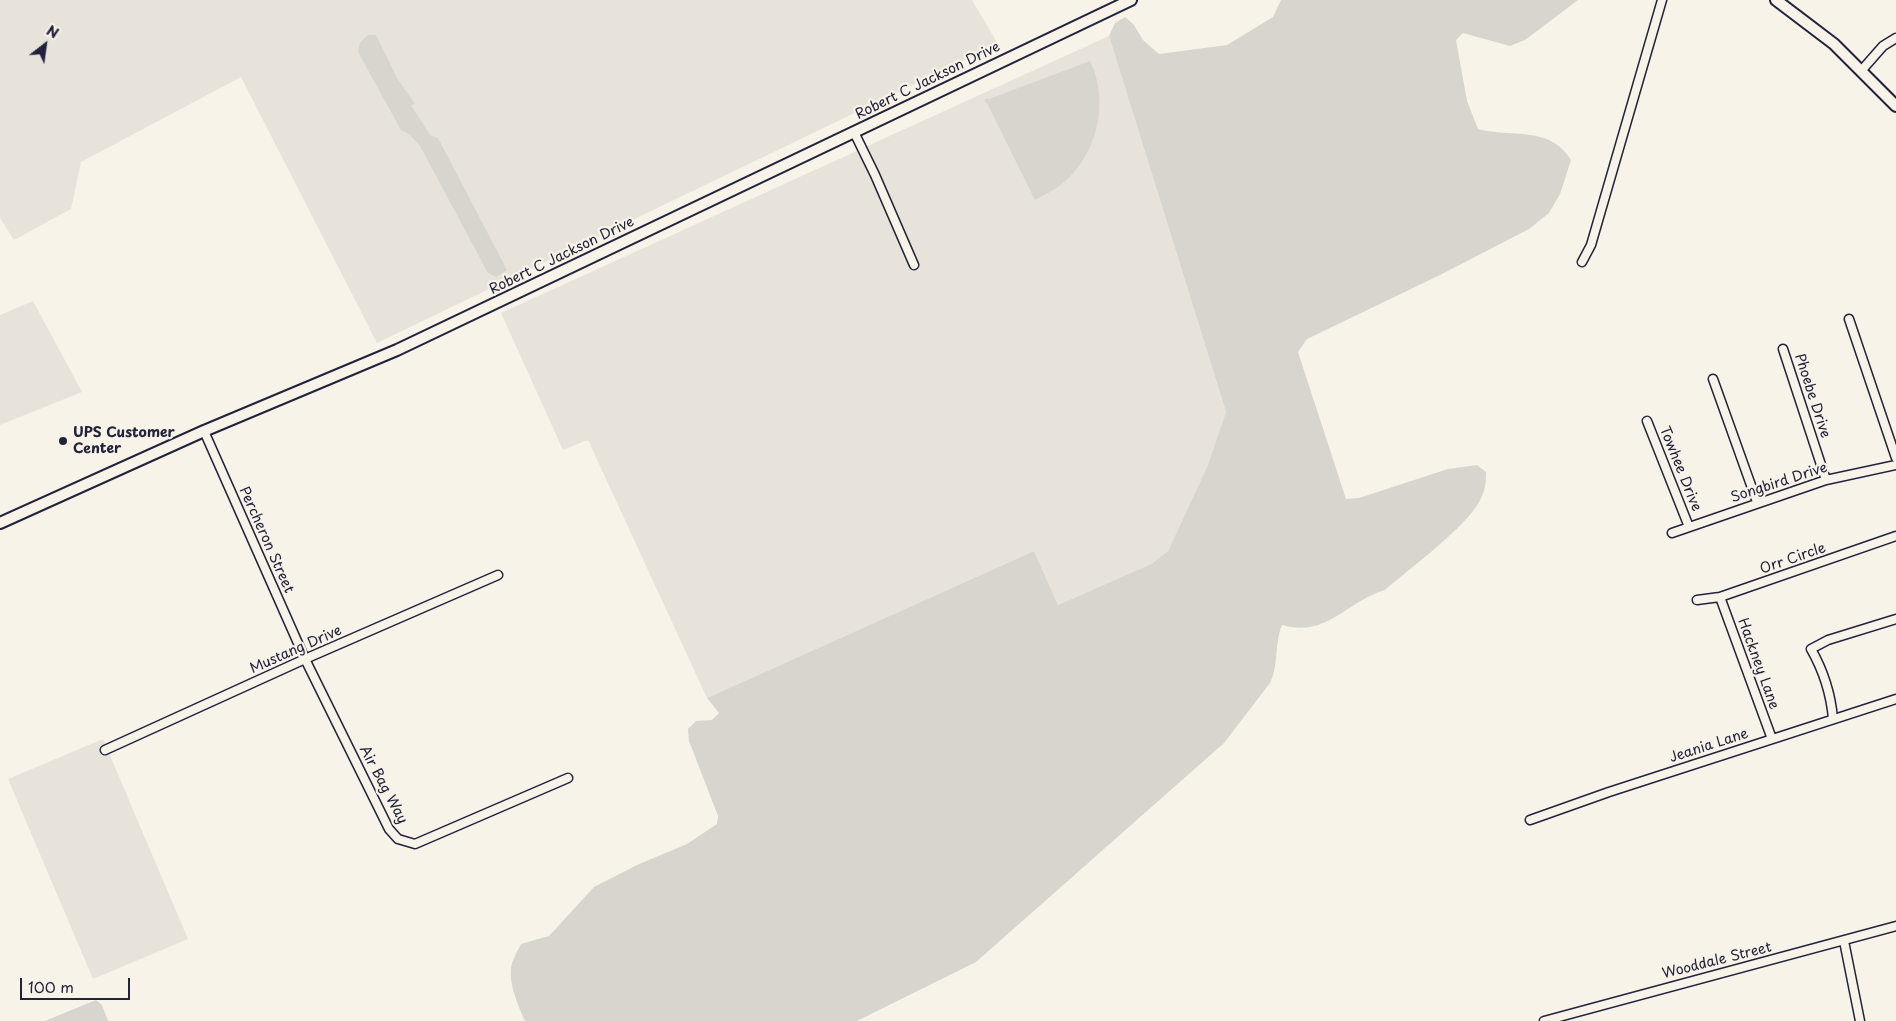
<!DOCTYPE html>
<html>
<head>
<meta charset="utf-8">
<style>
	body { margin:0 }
	#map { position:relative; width:1896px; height:1021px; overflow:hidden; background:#f7f3e8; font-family:"Playpen Sans",sans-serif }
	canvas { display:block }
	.north { position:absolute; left:20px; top:20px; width:50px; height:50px; -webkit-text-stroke:4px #f7f3e8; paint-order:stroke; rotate:30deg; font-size:14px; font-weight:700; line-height:20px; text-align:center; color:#22223b }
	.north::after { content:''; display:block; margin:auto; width:18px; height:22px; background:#22223b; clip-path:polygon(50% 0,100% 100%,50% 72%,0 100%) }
	.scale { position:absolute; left:20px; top:978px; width:110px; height:22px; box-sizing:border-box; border:2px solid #22223b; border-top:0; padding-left:6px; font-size:15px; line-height:18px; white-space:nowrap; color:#22223b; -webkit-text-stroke:4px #f7f3e8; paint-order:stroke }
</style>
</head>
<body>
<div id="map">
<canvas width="1896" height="1021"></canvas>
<div class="north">N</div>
<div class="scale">100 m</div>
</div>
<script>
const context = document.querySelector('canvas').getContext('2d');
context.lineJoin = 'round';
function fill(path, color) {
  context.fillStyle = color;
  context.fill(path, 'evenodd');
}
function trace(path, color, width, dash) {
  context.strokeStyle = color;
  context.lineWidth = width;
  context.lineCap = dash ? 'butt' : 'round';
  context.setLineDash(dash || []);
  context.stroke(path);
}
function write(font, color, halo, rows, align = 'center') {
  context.font = font + ' "Playpen Sans",sans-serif';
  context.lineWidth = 4.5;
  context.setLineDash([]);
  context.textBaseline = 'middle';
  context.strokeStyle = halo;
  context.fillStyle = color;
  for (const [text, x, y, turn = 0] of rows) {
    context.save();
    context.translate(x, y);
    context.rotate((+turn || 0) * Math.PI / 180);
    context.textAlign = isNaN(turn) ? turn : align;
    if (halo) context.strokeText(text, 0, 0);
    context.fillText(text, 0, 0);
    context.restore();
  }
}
fill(new Path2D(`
	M0,0H972L998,44L377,343L241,77L81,162L71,209L14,240L0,218Z
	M1109,36L1226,412L1207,467L1168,551L1151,564L1058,605L1034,551L707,698L588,440L563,450L501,313Z
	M33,301L82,392L0,425V315Z
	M103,739L188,939L93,979L8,779Z`), '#e7e3db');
fill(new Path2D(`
	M1281,0H1578L1525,40L1510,46L1463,33L1456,40L1467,101L1478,129C1511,138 1550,125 1571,160L1560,194L1549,213L1529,229L1440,275L1307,339L1298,352L1346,499L1359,498L1448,469L1477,465L1486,472C1486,484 1485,492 1479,502C1465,528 1409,569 1385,590C1345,602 1327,638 1282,625C1274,645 1279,665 1270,683L1224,743L976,962L857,1021H525C518,1005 507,981 512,963C514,957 518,950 521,944L549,936L594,887L637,865L687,844L717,824L718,816L689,741L688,729L696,721L712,720L719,713L707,698L1034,551L1058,605L1151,564L1168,551L1207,467L1226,412L1109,36L1115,23L1125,17L1134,25L1143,40L1159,54L1227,45L1273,17Z
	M368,35H376L397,78L415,104L411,105L430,135L438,138L507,270L496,277L488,273L420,146L410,135L401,130L358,52L360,43Z
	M1090,61C1111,104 1096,162 1055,189C1049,193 1042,196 1035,200L987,103L984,101L986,98L989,99Z
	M96,1000L102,1005L108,1021H45Z`), '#d8d5cf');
const minor = new Path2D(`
	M1861,71L1883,46L1896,38
	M854,132L875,175L914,265
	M1582,262L1591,245L1662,0
	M1849,319L1896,458
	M1783,349L1826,480
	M1713,379L1757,502
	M1647,421L1689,527
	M204,431L305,659L389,829L398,839L415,844L568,778
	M1672,533L1826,480L1896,465
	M1720,597L1772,739
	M1697,600L1720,597L1896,536
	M1833,719C1831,695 1823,670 1811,649L1828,640L1896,619
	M105,750L305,659L498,575
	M1530,820L1609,792L1896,699
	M1844,941L1860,1021
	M1544,1021L1896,926`);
const major = new Path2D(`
	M1776,0L1834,44L1896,106
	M0,523L204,431L397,350L1131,0`);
trace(minor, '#22223b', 11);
trace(major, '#22223b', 14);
trace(minor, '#f7f3e8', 8);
trace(major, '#f7f3e8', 10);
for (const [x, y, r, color] of [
	[63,441,5,"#22223b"]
]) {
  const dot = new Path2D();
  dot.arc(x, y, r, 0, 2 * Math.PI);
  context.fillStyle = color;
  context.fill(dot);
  trace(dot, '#f7f3e8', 2);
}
write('14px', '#22223b', '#f7f3e8', [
	["Robert C Jackson Drive",928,81,-26],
	["Robert C Jackson Drive",562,256,-26],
	["Phoebe Drive",1812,396,72],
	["Towhee Drive",1680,469,68],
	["Songbird Drive",1779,483,-18],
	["Percheron Street",266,540,66],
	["Orr Circle",1793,559,-19],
	["Mustang Drive",296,650,-24],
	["Hackney Lane",1758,664,70],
	["Jeania Lane",1709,746,-18],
	["Air Bag Way",383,785,62],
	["Wooddale Street",1717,961,-14]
]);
write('bold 14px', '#22223b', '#f7f3e8', [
	["UPS Customer",73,433],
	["Center",73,449]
], 'left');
</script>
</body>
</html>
